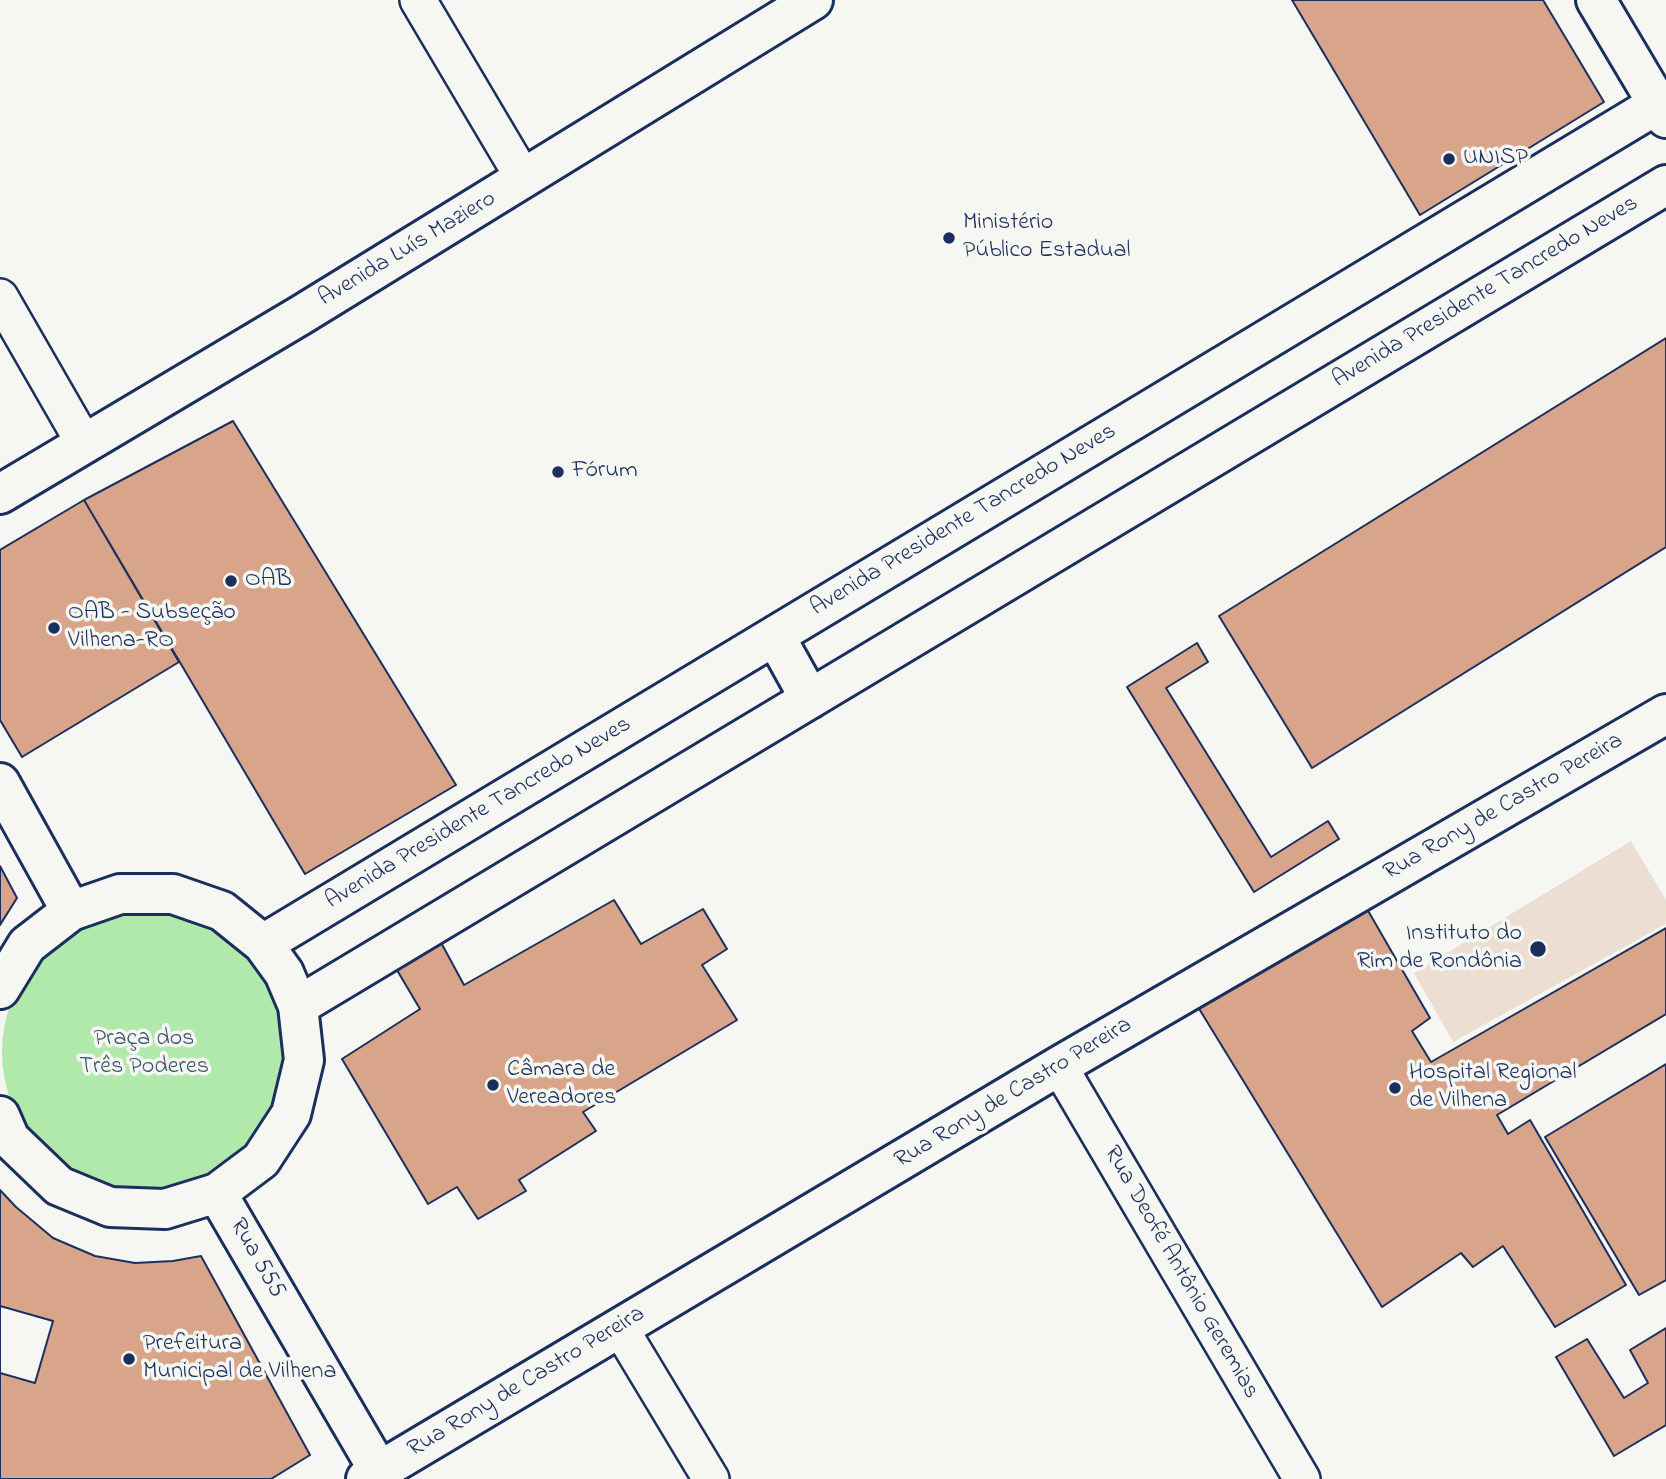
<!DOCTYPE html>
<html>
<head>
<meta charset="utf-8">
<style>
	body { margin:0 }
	canvas { display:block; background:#f6f6f2 }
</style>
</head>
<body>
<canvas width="1666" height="1479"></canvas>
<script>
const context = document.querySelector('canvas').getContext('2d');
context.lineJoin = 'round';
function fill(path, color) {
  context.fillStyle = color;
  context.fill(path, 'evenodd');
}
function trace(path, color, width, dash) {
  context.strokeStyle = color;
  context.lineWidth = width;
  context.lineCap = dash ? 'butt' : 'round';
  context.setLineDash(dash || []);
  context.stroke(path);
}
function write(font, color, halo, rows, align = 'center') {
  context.font = font + ' "Indie Flower",sans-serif';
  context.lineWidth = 7;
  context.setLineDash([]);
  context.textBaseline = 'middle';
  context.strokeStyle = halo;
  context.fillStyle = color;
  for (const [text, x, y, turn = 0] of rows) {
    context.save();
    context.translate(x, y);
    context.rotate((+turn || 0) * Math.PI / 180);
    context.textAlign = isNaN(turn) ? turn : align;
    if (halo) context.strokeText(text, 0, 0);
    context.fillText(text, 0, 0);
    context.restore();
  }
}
fill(new Path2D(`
	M1631,841L1666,900V924L1453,1042L1414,973Z`), '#edded3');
fill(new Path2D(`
	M2 1052a142 142 0 1 1 284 0a142 142 0 1 1-284 0Z`), '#b1e9ad');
const building = new Path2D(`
	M1292,0H1543L1604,102L1420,215Z
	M1666,338V547L1312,768L1219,616Z
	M233,421L456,785L305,874L84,500Z
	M84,500L179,662L22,757L0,720V550Z
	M1197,643L1208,662L1166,688L1271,857L1328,821L1339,839L1254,892L1127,687Z
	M0,866L17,898L0,925Z
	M614,900L641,944L703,909L727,949L702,965L737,1020L583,1112L596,1131L519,1180L526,1191L478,1219L457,1187L428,1204L342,1059L420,1009L394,965L438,937L464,985Z
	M1363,902L1430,1018L1412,1031L1431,1062L1666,928V1014L1497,1115L1508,1134L1530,1120L1626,1285L1555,1327L1503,1246L1473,1267L1461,1253L1382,1307L1198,1007Z
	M1666,1064V1280L1639,1295L1545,1137Z
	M0,1190L16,1207L53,1238L95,1256L135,1263L173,1261L201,1256L310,1455L271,1479H0Z
	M0,1306L53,1321L35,1383L0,1373Z
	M1666,1328V1425L1614,1456L1556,1357L1587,1339L1624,1398L1648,1383L1630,1350Z`);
fill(building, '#d8a58b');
trace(building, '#1b2f5e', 2);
const street = new Path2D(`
	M418,0L524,179
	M0,297L84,443
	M1059,1066L1302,1479
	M620,1328L711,1479`);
const secondary = new Path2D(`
	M1596,0L1666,118
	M0,494L301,315L813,0
	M775,636L810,699
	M0,783L71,911
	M263,944L1666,99
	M0,989L27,945L71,911L120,894H173L222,911L263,944L284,973L298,1006L304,1060L291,1114L261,1160L217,1193L165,1209L110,1207L59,1186L10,1139L0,1116
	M298,1006L1666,185
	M217,1193L379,1471
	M366,1479L1059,1066L1666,714`);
trace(street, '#1b2f5e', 40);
trace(secondary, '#1b2f5e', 44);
trace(street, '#f6f6f2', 35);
trace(secondary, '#f6f6f2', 38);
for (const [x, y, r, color] of [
	[1449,159,7,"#1b2f5e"],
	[949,238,7,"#1b2f5e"],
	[558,472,7,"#1b2f5e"],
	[231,581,7,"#1b2f5e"],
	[54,628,7,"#1b2f5e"],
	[1538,949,9,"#1b2f5e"],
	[493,1085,7,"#1b2f5e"],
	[1395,1088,7,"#1b2f5e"],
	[129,1359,7,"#1b2f5e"]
]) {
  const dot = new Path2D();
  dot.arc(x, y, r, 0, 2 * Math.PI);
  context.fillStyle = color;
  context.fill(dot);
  trace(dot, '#f6f6f2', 2.5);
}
write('24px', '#1b2f5e', '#f6f6f2', [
	["UNISP",1463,159],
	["Ministério",963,224],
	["Público Estadual",963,252],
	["Fórum",572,472],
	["OAB",245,581],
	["OAB - Subseção",68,614],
	["Vilhena-RO",68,642],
	["Instituto do",1522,935,"right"],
	["Rim de Rondônia",1522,963,"right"],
	["Câmara de",507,1071],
	["Vereadores",507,1099],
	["Hospital Regional",1409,1074],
	["de Vilhena",1409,1102],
	["Prefeitura",143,1345],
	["Municipal de Vilhena",143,1373]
], 'left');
write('24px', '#1b2f5e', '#f6f6f2', [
	["Avenida Luís Maziero",408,250,-31],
	["Avenida Presidente Tancredo Neves",1486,293,-31],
	["Avenida Presidente Tancredo Neves",964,521,-31],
	["Rua Rony de Castro Pereira",1504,808,-30],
	["Avenida Presidente Tancredo Neves",479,814,-31],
	["Rua Rony de Castro Pereira",1014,1094,-31],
	["Rua 555",256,1259,60],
	["Rua Deofé Antônio Geremias",1180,1273,60],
	["Rua Rony de Castro Pereira",527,1383,-31]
]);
write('24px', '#39546e', '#f6f6f2', [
	["Praça dos",144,1040],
	["Três Poderes",144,1068]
]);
</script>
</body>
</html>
